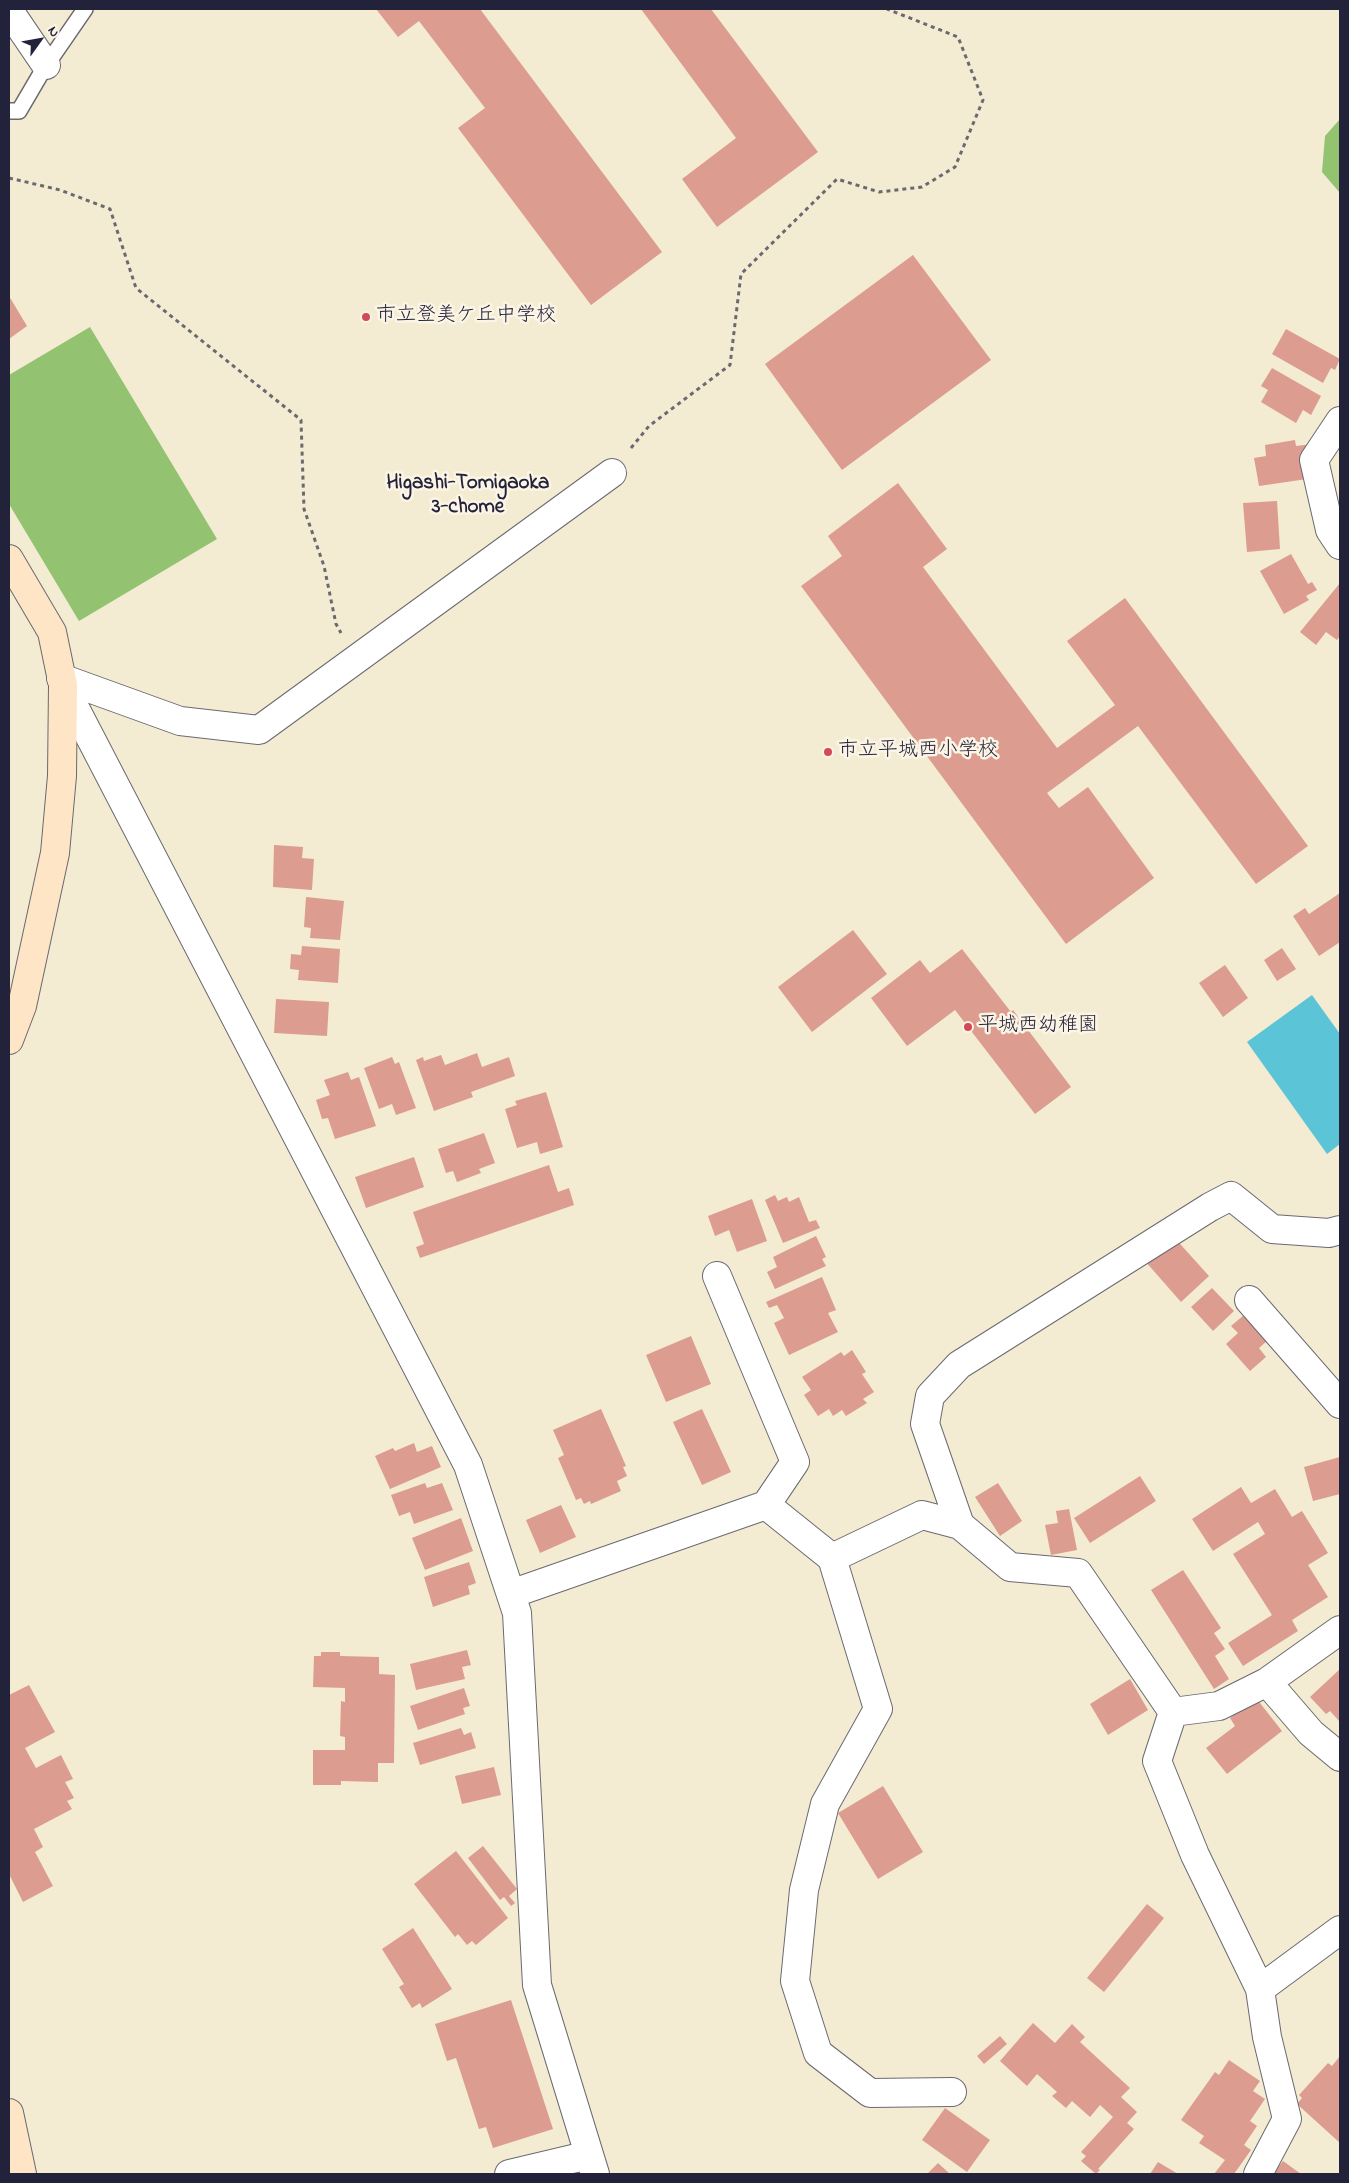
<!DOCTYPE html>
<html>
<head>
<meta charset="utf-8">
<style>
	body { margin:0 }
	#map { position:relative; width:1349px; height:2183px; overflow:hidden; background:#f3ecd3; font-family:"Indie Flower",sans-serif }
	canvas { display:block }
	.frame { position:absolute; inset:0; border:10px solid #22223b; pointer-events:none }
	.north { position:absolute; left:15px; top:15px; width:50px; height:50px; -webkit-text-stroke:4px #fcf5e5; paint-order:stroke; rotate:58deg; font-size:14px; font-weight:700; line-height:20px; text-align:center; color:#22223b }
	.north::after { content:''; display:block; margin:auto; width:18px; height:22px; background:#22223b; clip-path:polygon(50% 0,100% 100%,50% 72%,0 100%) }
</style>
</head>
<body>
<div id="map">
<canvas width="1349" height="2183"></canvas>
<div class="frame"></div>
<div class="north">N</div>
</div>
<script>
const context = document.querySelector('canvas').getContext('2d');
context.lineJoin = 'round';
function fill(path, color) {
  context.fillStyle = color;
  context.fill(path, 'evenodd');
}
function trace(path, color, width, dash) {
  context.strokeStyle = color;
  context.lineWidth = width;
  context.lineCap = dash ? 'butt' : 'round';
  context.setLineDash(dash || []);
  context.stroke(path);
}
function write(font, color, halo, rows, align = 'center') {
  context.font = font + ' "Indie Flower","Klee One",sans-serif';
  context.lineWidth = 5;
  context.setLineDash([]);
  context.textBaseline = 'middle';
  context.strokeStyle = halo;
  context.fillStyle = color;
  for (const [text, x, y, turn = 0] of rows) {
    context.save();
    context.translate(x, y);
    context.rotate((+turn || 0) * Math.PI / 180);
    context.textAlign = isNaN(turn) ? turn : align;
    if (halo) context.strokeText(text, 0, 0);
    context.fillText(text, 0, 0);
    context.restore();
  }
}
fill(new Path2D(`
	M1340,119V193L1322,172L1325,136Z
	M90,327L217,539L79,621L9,504V375Z`), '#93c271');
fill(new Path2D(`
	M1312,995L1340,1034V1144L1327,1154L1247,1042Z`), '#5bc4d6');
fill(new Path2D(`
	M376,9H480L662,252L591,305L458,128L485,108L419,21L398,37Z
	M641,9H711L818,152L717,227L682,179L736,138Z
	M913,255L991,360L842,470L765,364Z
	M9,296L27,326L9,339Z
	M1286,329L1340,359L1335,370L1331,368L1323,383L1272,354Z
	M1272,368L1321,396L1311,415L1303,410L1296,423L1261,402L1268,390L1261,386Z
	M1295,440L1296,446L1313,444L1307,479L1259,486L1254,458L1266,456L1265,445Z
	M898,483L947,549L923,567L1057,748L1115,705L1067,641L1125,598L1308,846L1256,884L1138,726L1047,793L1059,808L1088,787L1154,878L1066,944L801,586L842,556L828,536Z
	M1277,501L1280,549L1247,552L1243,503Z
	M1291,554L1308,584L1312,582L1317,590L1306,596L1309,600L1284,614L1260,571Z
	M1340,583V636L1337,640L1326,632L1316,645L1300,632Z
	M274,845L303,847L302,858L314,859L312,890L273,887Z
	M1340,893V942L1319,956L1293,916L1305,908L1309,914Z
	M306,897L344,901L340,940L310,938L311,928L304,927Z
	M853,930L887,974L812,1032L778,987Z
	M302,946L340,949L338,983L298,980L299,970L290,969L291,954L301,955Z
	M1282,948L1296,969L1277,981L1264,960Z
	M962,949L1011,1012L1013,1010L1071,1087L1035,1114L955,1010L907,1046L871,998L920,960L930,973Z
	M1225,965L1248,998L1223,1017L1199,983Z
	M276,999L329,1002L327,1036L274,1033Z
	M477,1053L482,1067L509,1057L515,1076L471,1092L473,1097L434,1111L416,1060L423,1057L424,1061L441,1055L445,1065Z
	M392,1057L395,1064L399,1062L416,1108L396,1115L392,1104L379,1109L364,1068Z
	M348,1072L351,1080L359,1077L376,1126L335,1139L328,1118L322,1119L316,1100L330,1095L324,1080Z
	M546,1092L563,1147L540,1154L537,1142L517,1148L505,1109L517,1105L515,1101Z
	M484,1133L495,1163L479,1169L481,1173L457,1182L453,1171L446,1173L438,1149Z
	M414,1157L424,1187L366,1208L355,1177Z
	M549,1165L558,1192L569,1188L574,1205L420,1258L416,1247L424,1244L413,1212Z
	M775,1195L778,1201L787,1197L789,1202L799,1197L809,1222L816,1220L820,1228L783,1243L765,1200Z
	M752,1199L767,1241L737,1252L729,1230L715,1236L708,1216Z
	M816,1236L826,1257L822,1259L826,1266L775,1289L767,1272L777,1267L773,1257Z
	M1173,1236L1209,1276L1181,1302L1145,1261Z
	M822,1277L836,1310L828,1313L838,1332L789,1355L774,1323L784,1318L777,1305L769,1308L766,1302Z
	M1212,1288L1234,1311L1213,1331L1191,1307Z
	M1244,1315L1267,1341L1259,1348L1266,1357L1250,1371L1226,1344L1238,1333L1231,1326Z
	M691,1336L711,1384L666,1402L646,1355Z
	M852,1350L866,1372L862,1374L874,1392L863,1399L867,1403L846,1416L842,1410L833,1416L829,1409L818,1416L804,1395L811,1390L802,1377L841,1352L844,1356Z
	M601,1409L626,1466L623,1467L627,1476L617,1481L621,1491L591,1504L590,1501L584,1504L581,1498L576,1500L558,1458L564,1455L553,1430Z
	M702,1409L731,1472L702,1485L673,1422Z
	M414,1443L417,1452L432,1446L441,1467L390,1489L375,1456L393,1448L395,1451Z
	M1340,1457V1494L1313,1501L1304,1467Z
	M1140,1476L1156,1501L1090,1543L1074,1518Z
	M425,1483L427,1488L442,1483L453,1510L414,1524L410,1512L399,1516L391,1495Z
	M998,1483L1022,1521L1000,1536L975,1497Z
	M1241,1487L1251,1503L1275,1489L1292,1517L1302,1511L1328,1553L1308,1565L1328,1597L1292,1620L1298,1631L1243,1666L1228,1643L1272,1615L1233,1554L1265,1534L1258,1522L1213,1551L1192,1519Z
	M561,1505L576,1537L540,1553L526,1520Z
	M1069,1509L1077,1550L1051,1555L1045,1525L1058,1523L1056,1511Z
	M461,1518L473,1551L425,1570L412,1538Z
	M469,1562L476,1583L468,1586L470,1594L433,1607L424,1577Z
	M1183,1570L1221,1628L1214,1633L1225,1649L1215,1656L1229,1679L1214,1689L1151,1590Z
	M467,1650L471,1665L462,1667L465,1679L416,1690L410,1664Z
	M321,1652H340V1656L379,1657V1674L395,1675L394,1763H378V1782L341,1781V1785H313V1750H345V1737L340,1736L341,1701L345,1702V1688L313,1687L314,1656H321Z
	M1340,1669V1722L1330,1711L1326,1714L1310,1697Z
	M1130,1679L1148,1710L1108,1735L1090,1704Z
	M29,1685L55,1732L25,1748L36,1768L61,1755L73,1779L65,1782L74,1798L67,1801L72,1809L34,1829L43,1847L35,1852L53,1886L23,1902L9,1874V1695Z
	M464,1688L470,1706L463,1708L465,1714L418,1730L410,1706Z
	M1256,1698L1282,1731L1227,1774L1206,1748L1235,1726L1230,1718Z
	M461,1728L464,1735L471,1732L476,1748L420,1765L413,1743Z
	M494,1767L501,1795L462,1804L455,1776Z
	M883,1786L923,1852L878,1879L838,1813Z
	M483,1846L517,1889L509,1896L515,1903L511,1906L504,1897L500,1900L468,1858Z
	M456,1851L508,1918L476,1945L472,1941L467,1945L458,1934L455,1937L414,1884Z
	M1147,1904L1164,1918L1104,1992L1087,1978Z
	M413,1928L452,1989L422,2008L420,2003L412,2008L399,1987L404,1984L382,1949Z
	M511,2000L553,2129L493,2148L486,2127L479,2129L456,2058L447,2061L435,2024Z
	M1033,2023L1055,2043L1072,2024L1085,2037L1080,2042L1130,2088L1121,2097L1137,2112L1127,2123L1134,2129L1098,2169L1100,2170L1096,2174L1081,2161L1086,2156L1081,2152L1113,2117L1100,2105L1090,2117L1072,2101L1066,2108L1052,2096L1057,2092L1037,2074L1027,2086L1000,2061Z
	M1000,2036L1007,2044L984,2064L977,2056Z
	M1340,2056V2143L1297,2104L1302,2098L1299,2095L1328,2063L1332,2066Z
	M1229,2060L1260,2081L1253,2091L1265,2099L1250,2121L1257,2126L1244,2145L1251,2150L1234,2174H1214L1225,2160L1199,2143L1204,2136L1181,2120L1215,2072L1219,2075Z
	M945,2108L990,2140L967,2172L922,2140Z
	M1283,2161L1301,2174H1273Z
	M1158,2162L1178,2174H1150Z
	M938,2163L950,2174H927Z`), '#dc9c8f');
const lane = new Path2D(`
	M9,111H19L43,70L85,9`);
const street = new Path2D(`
	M10,12L46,65
	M1340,421L1314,460L1330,530L1340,545
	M61,678L180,721L259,730L612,473
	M63,685L468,1465L517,1613L537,1985L595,2174
	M717,1276L795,1462L766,1505
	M1249,1300L1340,1404
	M960,1525L925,1424L930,1396L959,1365L1210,1207L1231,1196L1272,1229L1329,1233L1340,1230
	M832,1558L878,1709L825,1804L804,1890L795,1981L818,2053L870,2093L952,2092
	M511,1594L766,1505L832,1558L922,1515L960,1525L1010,1567L1078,1573L1173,1712L1157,1761L1195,1855L1260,1989L1267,2037L1287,2119L1258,2174
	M1267,1682L1340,1630
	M1173,1712L1219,1706L1267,1682L1311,1733L1340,1757
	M1260,1989L1340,1930
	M509,2174L589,2155`);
const secondary = new Path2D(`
	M9,559L52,632L63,685L62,776L55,853L22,1006L9,1040
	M9,2113L22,2174`);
trace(lane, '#6b6970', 18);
trace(street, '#6b6970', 30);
trace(secondary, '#6b6970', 30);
trace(new Path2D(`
	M9,178L60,190L110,209L136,288L301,420L304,509L324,566L336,624L341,633
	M631,448L649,426L730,365L741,274L837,179L879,192L922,187L955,167L983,100L958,37L887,9`), '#6b6970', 3, [4, 4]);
trace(lane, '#fff', 15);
trace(street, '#fff', 28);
trace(secondary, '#fde5c5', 28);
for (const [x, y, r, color] of [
	[366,317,5,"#d1495b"],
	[828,752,5,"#d1495b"],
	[968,1027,5,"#d1495b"]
]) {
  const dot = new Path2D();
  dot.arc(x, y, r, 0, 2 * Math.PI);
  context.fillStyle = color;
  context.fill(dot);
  trace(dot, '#fcf5e5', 2);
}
write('20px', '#22223b', '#fcf5e5', [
	["市立登美ケ丘中学校",376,317],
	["市立平城西小学校",838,752],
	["平城西幼稚園",978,1027]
], 'left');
write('bold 21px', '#22223b', '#fcf5e5', [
	["Higashi-Tomigaoka",468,485],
	["3-chome",468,509]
]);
</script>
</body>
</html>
